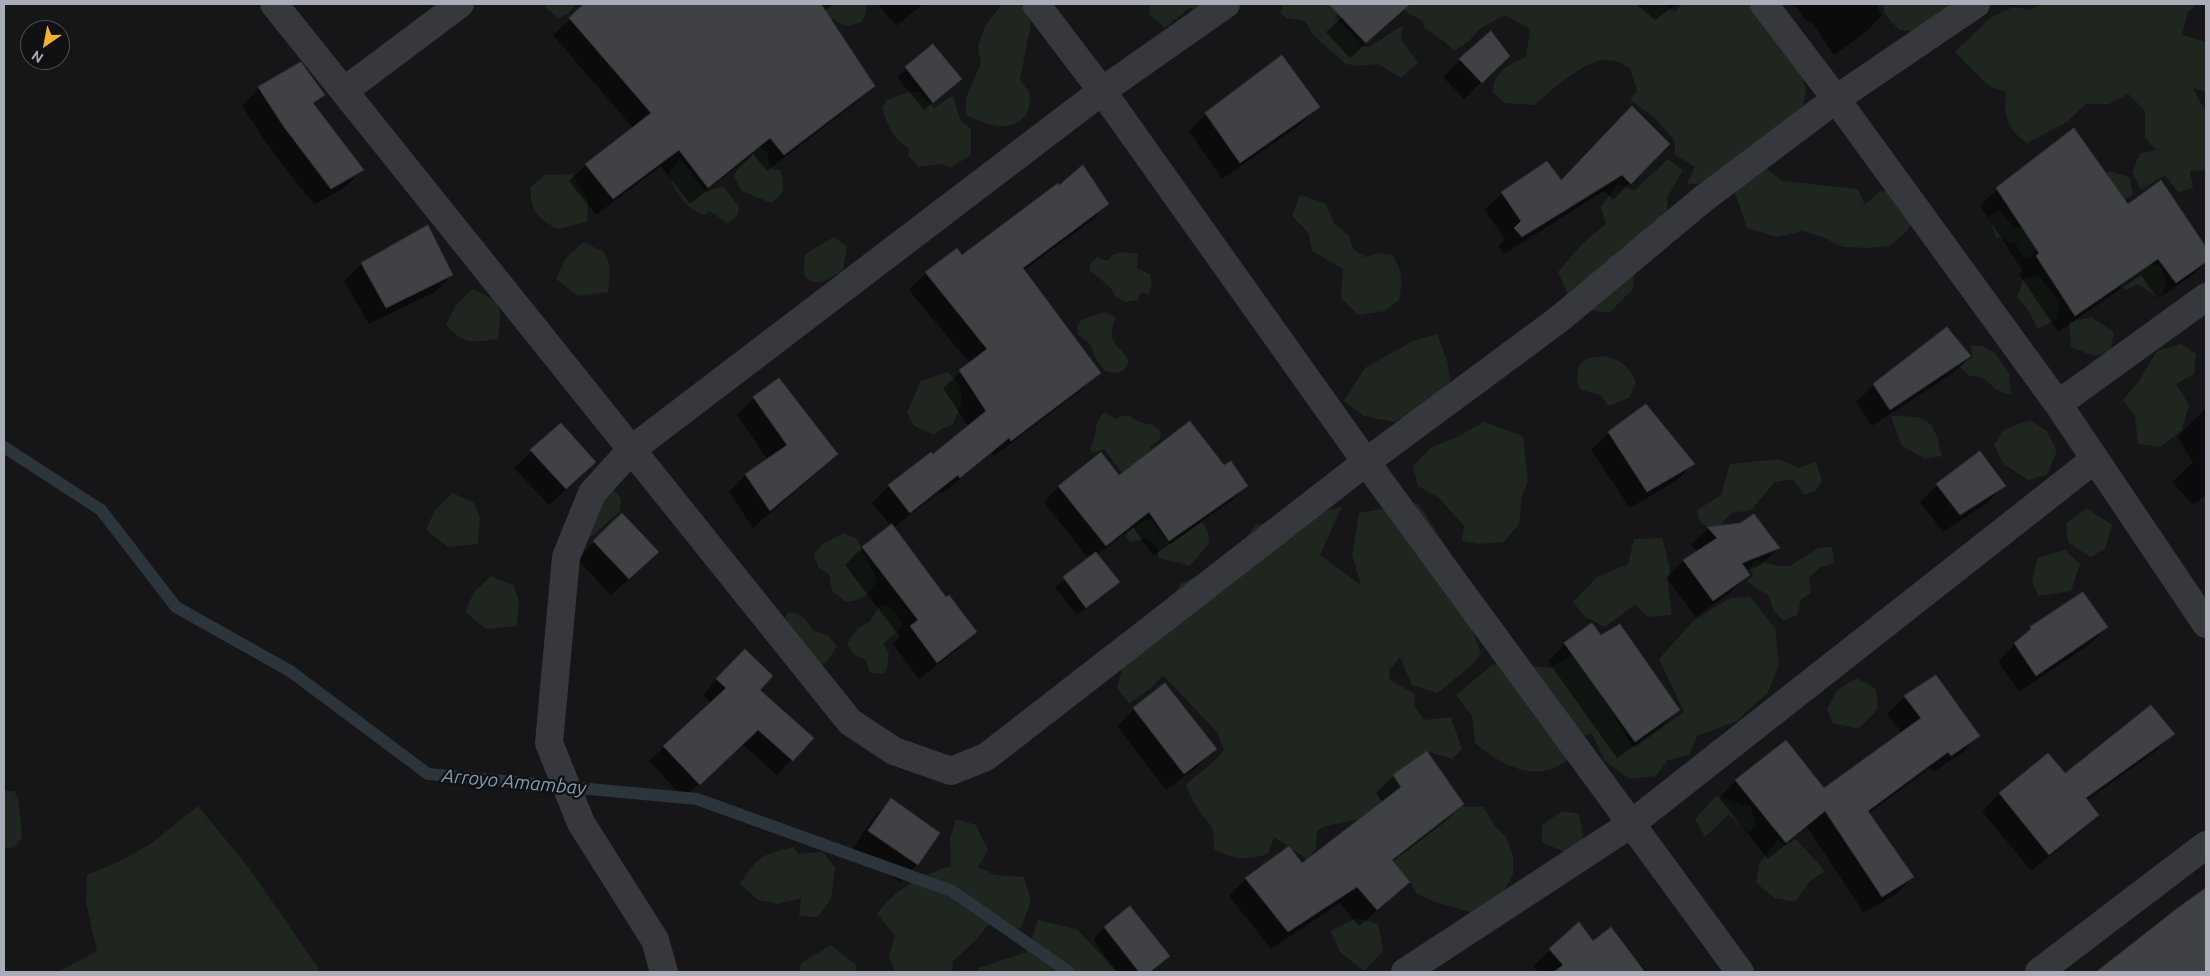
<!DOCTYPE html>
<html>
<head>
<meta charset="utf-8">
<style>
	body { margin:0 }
	#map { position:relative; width:2210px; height:976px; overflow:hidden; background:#161618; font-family:Ubuntu,sans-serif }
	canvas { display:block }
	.frame { position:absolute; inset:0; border:5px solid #a8adb8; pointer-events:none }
	.north { position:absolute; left:20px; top:20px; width:50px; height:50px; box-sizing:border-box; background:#111113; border:1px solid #4d4f55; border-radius:50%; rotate:213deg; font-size:14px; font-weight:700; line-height:20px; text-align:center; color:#a8adb8 }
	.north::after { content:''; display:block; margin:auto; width:18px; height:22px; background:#f2b134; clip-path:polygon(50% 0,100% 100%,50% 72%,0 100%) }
</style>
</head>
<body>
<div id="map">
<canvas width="2210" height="976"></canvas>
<div class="frame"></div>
<div class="north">N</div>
</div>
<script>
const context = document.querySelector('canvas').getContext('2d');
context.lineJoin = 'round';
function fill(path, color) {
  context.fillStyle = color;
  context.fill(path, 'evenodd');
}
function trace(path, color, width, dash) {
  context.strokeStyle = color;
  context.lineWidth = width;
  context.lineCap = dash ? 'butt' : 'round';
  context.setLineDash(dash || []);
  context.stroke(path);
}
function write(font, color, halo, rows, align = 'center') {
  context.font = font + ' Ubuntu,sans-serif';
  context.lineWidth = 5;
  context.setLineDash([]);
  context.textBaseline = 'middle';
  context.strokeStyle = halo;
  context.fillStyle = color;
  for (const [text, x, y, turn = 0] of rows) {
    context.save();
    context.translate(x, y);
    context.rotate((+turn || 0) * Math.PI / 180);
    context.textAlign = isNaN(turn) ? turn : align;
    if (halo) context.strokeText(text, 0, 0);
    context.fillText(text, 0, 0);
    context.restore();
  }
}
fill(new Path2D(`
	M546,4H576L568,14L559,18L546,8Z
	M823,4H866V13L862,21C851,27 842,28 834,18L828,21L823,10Z
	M1002,4H1019L1029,10L1031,24L1020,80L1030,93C1030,99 1030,108 1027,113C1012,136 985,124 966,115V98L981,63L978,46L985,26Z
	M1150,4H1209L1206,11L1189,8L1165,28L1149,14Z
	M1284,4H1348L1335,17L1364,47H1369L1403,25L1401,39L1418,63L1401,78L1378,64L1358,66L1346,64L1313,35L1305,21L1287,18L1280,13Z
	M1398,4H1663L1674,12L1683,4H1752L1801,67L1806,91L1800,121L1755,160L1782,181L1858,189L1865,205L1879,192L1896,189L1916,219L1903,235L1889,246L1867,248L1843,247L1822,237L1802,231L1777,237L1747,228L1729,176L1712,183L1687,184L1695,167L1675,155V141L1657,120L1630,99L1637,91L1630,69C1624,65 1617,60 1608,60C1585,58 1552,91 1534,105L1505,103L1493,92C1493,71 1509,65 1526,57L1530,29L1505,15L1481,28L1469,41L1454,51L1445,42L1424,28L1423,21L1409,14Z
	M1883,4H1956L1915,31L1899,30L1884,13Z
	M2041,4H2197L2188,12L2182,35L2206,42V92L2193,88L2206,113V170L2190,171L2193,188L2178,192L2165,175L2141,190L2132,172L2140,153L2157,150L2145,138V111L2128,94L2109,104H2086L2067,122L2027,143C2008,131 2003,114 2006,92L1989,86L1955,52L1990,18L2013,7L2031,10Z
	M909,92H919L934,108L953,95L960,120L971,129V155L950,168L943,164L918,167L908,155L909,149C891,136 889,128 882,108L887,100Z
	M757,145L769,153L768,159L773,170L780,169C784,186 787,193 771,203L742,191L734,177L736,171L751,157Z
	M680,159L706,192L723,186L739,207C738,217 736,219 727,223L710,211L704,215C686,209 673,190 669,172Z
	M1668,159L1683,170L1667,198L1668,245L1636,249L1633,289L1609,313L1574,308L1558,272L1582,244L1606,224L1601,207L1618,183L1634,191Z
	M2109,171L2129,177L2133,194L2115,208L2139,260L2160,266L2167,282L2160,299L2138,284L2127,290L2119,286L2085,189Z
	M572,174L588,201L587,222L558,229C539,219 529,210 531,187L545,175Z
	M1300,195L1325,203L1334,223L1349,236L1353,249L1365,257L1379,253L1392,255C1403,270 1403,282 1399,300L1385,311L1358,315L1341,298L1343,269L1312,251L1308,232L1292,216Z
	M2000,209L2014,229L2034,222L2048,243L2029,259L2023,257L2016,244L1996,237L1989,216Z
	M834,237L847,246L843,270L823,282H812L804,275L805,254Z
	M583,242L604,252L610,266L608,292L578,296L556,279L565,259Z
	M1122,252L1138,254L1137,268L1150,274L1152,284L1148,295L1142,292L1137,300L1125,302L1116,297C1111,285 1099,279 1089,270L1091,263L1097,257L1108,261L1112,255Z
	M2039,276L2060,303L2056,320L2038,329L2028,310L2017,297L2024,278Z
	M472,289C504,304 502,305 498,339C471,342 465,346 446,325L455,306Z
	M1105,312L1116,318C1103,348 1124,344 1129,363L1124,370L1117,373L1105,371L1094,356L1092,348L1088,342L1078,335L1077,328L1081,320Z
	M2091,317L2114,332L2111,351L2094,356L2071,347L2069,322Z
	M1437,334L1447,360L1451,384L1430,402L1394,422L1364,416L1344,401L1365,368L1413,341Z
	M2181,344L2196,354L2194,374L2176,384L2189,405L2182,430L2160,447L2138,444L2135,416L2123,400L2139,381L2157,351Z
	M1970,346H1983L1995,353L2009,374L2011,395L1995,389L1985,379L1968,375L1960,367L1973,356Z
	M1604,356C1621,360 1629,366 1636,382L1630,397L1609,406L1600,395L1581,390L1577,381L1579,365L1589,358Z
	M947,372C968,389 963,402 953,424L941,429L934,435L914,426L907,412L921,381Z
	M1105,412L1115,419L1122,416L1130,415C1141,428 1149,418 1161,432L1160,439L1150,447L1152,455L1129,482L1104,449L1093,453L1090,448C1098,436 1092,423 1105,412Z
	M1891,416C1930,416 1933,418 1942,456L1925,459L1901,445Z
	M2030,420L2047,431L2057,451L2047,475L2028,480L2003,463L1994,445L2003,430Z
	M1484,422L1523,436L1528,481L1522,496L1519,524L1504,542L1479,544L1462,541L1464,526L1439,498L1418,486L1413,466L1432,447L1457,437Z
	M1779,459L1798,468L1816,462L1822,481L1815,491L1805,495L1793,479L1775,482L1751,510L1732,513L1713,532L1700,522L1697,510L1721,495L1730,464Z
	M607,490H614L621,499L620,511L591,537L581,532Z
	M453,493L474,503L480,518L478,544L448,547L426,530L435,510Z
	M1418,503L1456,562L1454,583L1481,653L1471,666L1437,693L1412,685L1400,657L1389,671L1390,680L1415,694L1414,705L1424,720L1451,717L1462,749L1452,759L1427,751L1393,775L1429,830L1443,806L1483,807L1495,826L1506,837L1513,856V874L1505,889L1491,904L1470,912L1432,901L1416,893L1410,882L1359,819L1326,826L1317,831L1316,849L1307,859L1274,837L1269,853C1248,862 1233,859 1214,849L1213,830L1193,801L1186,785C1199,772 1214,764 1224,750L1217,732L1163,675L1150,689L1129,703L1117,688L1126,656L1164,612L1181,583L1224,566L1256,525L1342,507L1320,555L1361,585L1352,555L1359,513Z
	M2087,508L2112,525L2105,549L2090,557L2068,542L2066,523Z
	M1150,519L1170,544L1202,522L1208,531L1209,544L1189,566C1179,561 1169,563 1159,557L1157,548L1146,538L1131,542L1125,537C1131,528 1140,522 1150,519Z
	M844,533L857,539L877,580C869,594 863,600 846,602L832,591L829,574L818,567L814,554L823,544Z
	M1662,538L1670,568L1668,587L1672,615L1647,617L1635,604L1605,627L1585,617L1573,602L1597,577L1628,564L1634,539Z
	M1832,547L1834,563L1819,568L1809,578L1811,592L1801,600L1797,615L1784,621L1774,612L1769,596L1747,582L1753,575L1749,568L1755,560L1777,566H1790L1818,548Z
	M2065,550L2080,564L2071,591L2038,596L2032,582L2037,558Z
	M491,576L513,585L519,600L517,626L486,629L465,612L474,592Z
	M1750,597L1775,628L1779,665L1768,692L1737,721L1697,736L1689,755L1668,760L1656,776L1630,779L1605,761L1592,734L1575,738L1528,666L1550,668L1571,655L1593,682L1634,748L1684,712L1659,659L1693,621L1730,598Z
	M881,605C894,606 898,616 903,627L883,644L889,652L887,670L883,673H870L866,660L853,654L847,643L858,628L869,622Z
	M788,612L798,614L805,619L813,630L828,636L837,646L826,663L817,664L785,619Z
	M1507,662L1569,759C1564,762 1557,767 1552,769C1523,778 1495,760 1475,743L1472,716L1456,695L1492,665Z
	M1857,678L1876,689L1878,709L1858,729L1833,723L1827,709L1837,690Z
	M4,791H14L18,798L21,824L22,837L16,847L6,849L4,848Z
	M1716,796L1751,807L1756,827L1748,832L1729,814L1705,837L1695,819Z
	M198,806L249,868L321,972H58L97,951L86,903L87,875L122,860L150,844Z
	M1562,811L1579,814L1584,840L1564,852L1542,842V825Z
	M956,819L976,825L988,850L978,867L995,875L1024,877L1031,901L1021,928L988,925L977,939L953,961L952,972H895L889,957L895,935L877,914C896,888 920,876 951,866L950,839Z
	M1778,839L1785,846L1796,839L1825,871L1809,882L1795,902L1775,898L1756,883L1759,864Z
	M793,847L799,854L823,852L835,868L831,899L818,917L799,916L801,898L778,904L758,900L740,884C758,856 761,855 793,847Z
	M1356,918L1378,924L1383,951L1364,971L1340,952L1330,931Z
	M1038,920L1077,929L1117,972H978L979,968L1027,952Z
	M831,945L856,965V972H800L801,963Z`), '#1e261f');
fill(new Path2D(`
	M586,4H643L647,8L652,4H836L824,11L874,85L857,102L767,171L753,154L690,204L661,166L596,215L569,181L586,165L633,128L553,35Z
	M878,4H923L896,26Z
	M1356,4H1410L1350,58L1326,32Z
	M1636,4H1677L1655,20Z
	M1794,4H1876L1882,15L1865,33L1834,55L1810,20L1807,22Z
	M933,46L960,79L924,110L897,77Z
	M1282,56L1318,107L1301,124L1222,179L1189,131L1206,114Z
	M1508,56L1464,99L1443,77L1460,60Z
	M259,88L323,95L313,105L362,170L345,187L314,205L267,144L242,106Z
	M1668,144L1613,200L1604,191L1504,254L1498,246L1505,239L1484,210L1502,193L1561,181Z
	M2161,182L2206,249V262L2194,274L2158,299L2141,275L2058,332L2019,274L2023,271L1980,206L1997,189L2128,206Z
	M1108,204L1091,221L1024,270L1099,372L1083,389L994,456L992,453L943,493L941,491L893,528L946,599L975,632L958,649L919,679L893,644L900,637L845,565L862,548L891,526L872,503L889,486L931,453L933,456L969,427L943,388L970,364L909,290L926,273L957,250L962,257Z
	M428,227L452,275L435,292L369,324L344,281L361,264Z
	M1947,328L1970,356L1953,373L1872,426L1856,402L1874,385Z
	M754,398L836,454L819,471L753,528L729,492L746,475L768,460L737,415Z
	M2206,408V495L2193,505L2172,482L2193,462L2177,437Z
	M560,425L577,479L549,505L514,468Z
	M1609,433L1693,464L1676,481L1630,508L1591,450Z
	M1224,467L1247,485L1231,501L1153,556L1133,527L1097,555L1118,582L1077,615L1055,587L1089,559L1044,502L1059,486L1119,477Z
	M1937,485L2004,486L1987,503L1943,532L1920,502Z
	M1708,528L1778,548L1761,565L1746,571L1748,574L1731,592L1696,617L1666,578L1683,561L1697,552L1691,545Z
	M594,542L640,569L611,595L577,559Z
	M2107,627L2090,644L2019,692L1998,661L2031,628Z
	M1565,644L1678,710L1661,727L1617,758L1548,661Z
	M730,665L812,738L777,775L742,744L684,798L649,761L711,703L703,695Z
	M1935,676L1979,736L1962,753L1933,772L1930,768L1868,814L1913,877L1896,894L1864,913L1807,827L1768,859L1719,798L1736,781L1824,790L1902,733L1887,714L1904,697Z
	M1165,685L1215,749L1198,766L1166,790L1117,726L1134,709Z
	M2173,734L2156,751L2086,801L2097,815L2080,832L2031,871L1982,811L1999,794L2048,754L2064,774Z
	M1427,753L1463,803L1446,821L1392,862L1409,882L1359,926L1340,903L1271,949L1229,896L1246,879L1289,848L1302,865L1383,803L1376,793L1393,776Z
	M891,800L938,834L917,865L900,882L852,849L874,817Z
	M2206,889V972H2098L2180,908Z
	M1578,924L1592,943L1637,964L1639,963L1647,972H1539L1533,966Z
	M1105,927L1168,956L1152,972H1117L1093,940Z`), '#0007');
trace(new Path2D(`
	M4,447L101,510L176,607L290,671L428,774L697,799L952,891L1069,972`), '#2c353c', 12);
const building = new Path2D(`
	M584,4H821L875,86L784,155L770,138L708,188L679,150L613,199L585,164L651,113L569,18Z
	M1329,4H1410L1366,43Z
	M1491,31L1510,56L1482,83L1459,59Z
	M933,44L962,79L933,103L905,67Z
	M1282,55L1320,107L1240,163L1205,113Z
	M301,62L325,95L313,103L364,170L331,189L284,127L258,87Z
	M1632,106L1670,144L1631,184L1622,175L1522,237L1514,228L1521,221L1501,192L1547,161L1561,180Z
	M2074,128L2128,204L2161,180L2206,247V262L2176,283L2158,259L2075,316L2036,256L2039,253L1996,188Z
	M1083,165L1109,204L1023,268L1101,373L1011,441L1009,438L960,478L958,475L910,513L888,485L931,452L933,454L986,411L959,370L987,349L925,272L957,248L962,255L1058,183L1059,185Z
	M428,225L453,275L386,308L361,263Z
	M1947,327L1971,356L1890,410L1873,384Z
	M779,378L838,454L770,511L745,474L787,445L753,397Z
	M1646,404L1695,464L1647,492L1608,432Z
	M1190,421L1224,465L1231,461L1248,486L1169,541L1149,512L1106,546L1058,486L1101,452L1119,475Z
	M561,423L596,462L566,489L530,450Z
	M1980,451L2006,486L1960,515L1936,484Z
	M622,513L659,552L629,579L593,541Z
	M1754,514L1780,548L1742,563L1750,575L1713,601L1683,560L1717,538L1707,527L1740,523Z
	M892,524L946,597L949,595L977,632L937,663L910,626L918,620L862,547Z
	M1096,552L1120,582L1086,608L1063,577Z
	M2083,592L2108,627L2036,676L2014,643L2031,629L2030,627Z
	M1592,623L1601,635L1620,624L1680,710L1635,742L1564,643Z
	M745,649L773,676L760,690L814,738L793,761L758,730L700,785L663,746L726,688L716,679Z
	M1936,675L1980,736L1951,756L1948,752L1868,811L1914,877L1882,897L1825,811L1786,843L1735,780L1786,740L1824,788L1921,718L1904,696Z
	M1165,683L1217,749L1184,774L1133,708Z
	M2151,705L2175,734L2086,798L2099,815L2049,855L1999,793L2048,753L2065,773Z
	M1427,751L1464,804L1392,860L1410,882L1377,910L1357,887L1288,932L1245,878L1289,846L1302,863L1401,787L1393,775Z
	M891,798L940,833L918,865L868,831Z
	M2206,888V972H2096L2179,907Z
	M1130,906L1170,956L1150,972H1139L1104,927Z
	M1579,922L1593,941L1611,927L1645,972H1554L1563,965L1549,949Z`);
fill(building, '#404145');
trace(building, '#303034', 1);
trace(new Path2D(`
	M274,4L850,722L894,751L951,771L986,757L1366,462L1558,320L1703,199L1836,99L1976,4
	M1036,4L1102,91L1366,462L1740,972
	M1764,4L1836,99L2058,404L2206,624
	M344,91L460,4
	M2058,404L2206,297
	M664,972L655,940L581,823L549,743L566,557L592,493L631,450L1102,91L1226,4
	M1405,972L1631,824L2095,459
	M2039,972L2206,845`), '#37383d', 28);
write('italic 19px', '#7f9bb3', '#111113', [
	["Arroyo Amambay",514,782,5]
]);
</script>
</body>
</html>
